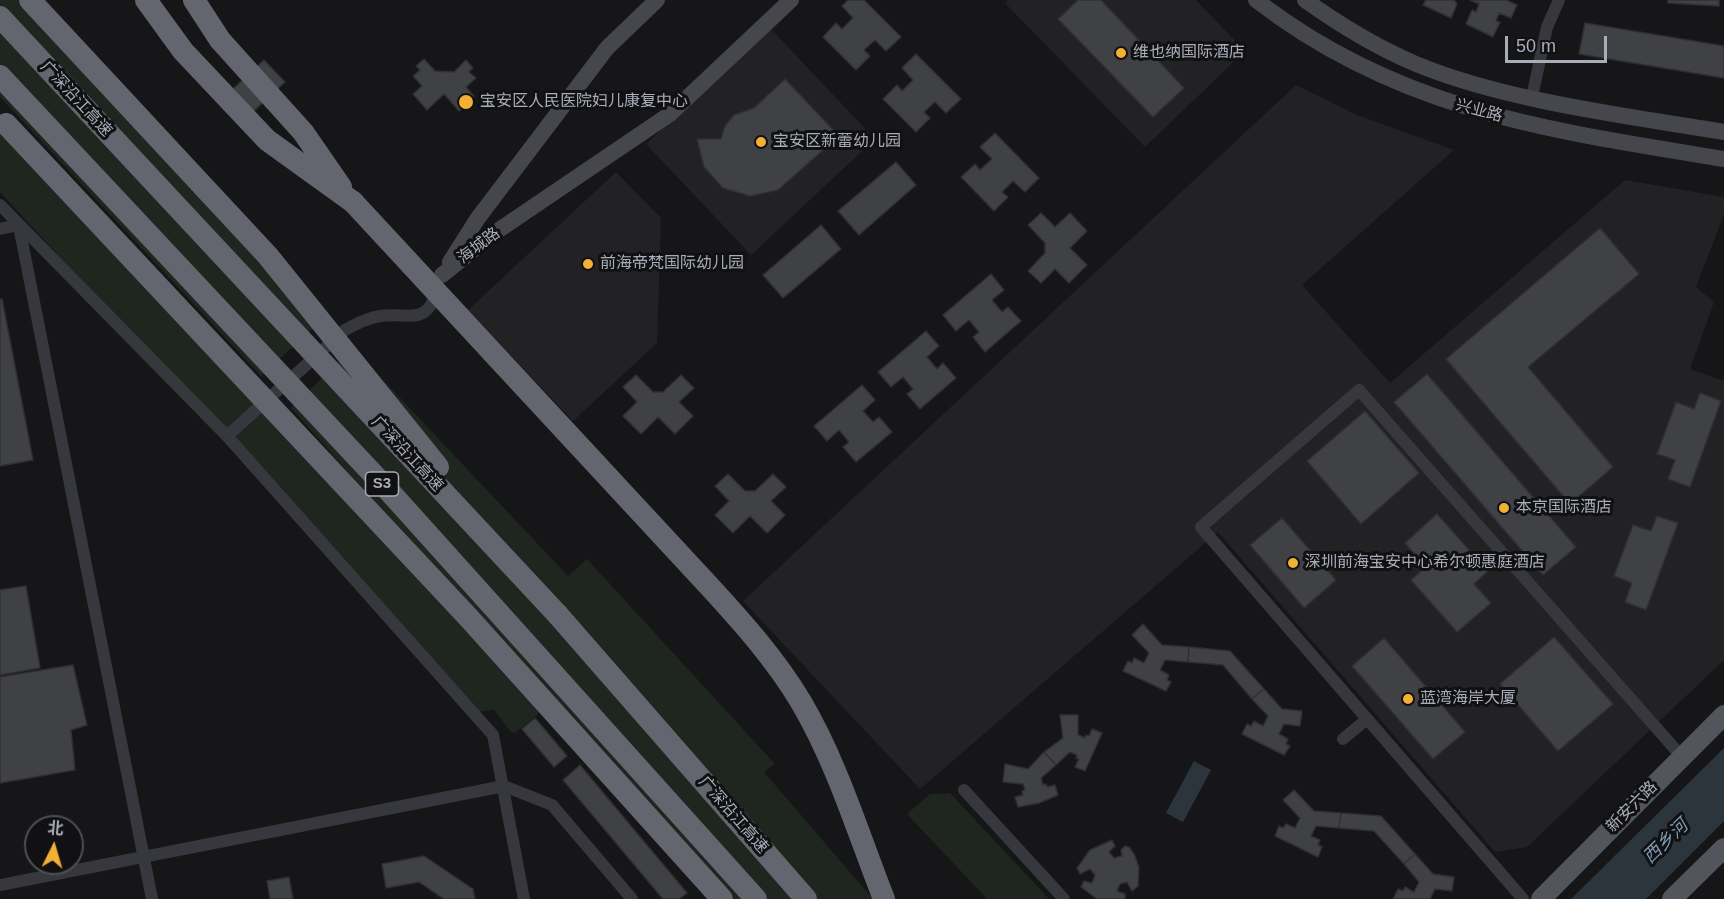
<!DOCTYPE html>
<html>
<head>
<meta charset="utf-8">
<style>
	body { margin:0 }
	#map { position:relative; width:1724px; height:899px; overflow:hidden; background:#161618; font-family:Helvetica,"Noto Sans SC",sans-serif }
	canvas { display:block }
	.north { position:absolute; left:24px; top:815px; width:60px; height:60px; box-sizing:border-box; background:#111113; border:2px solid #4d4f55; border-radius:50%; rotate:5deg; font-size:16px; font-weight:700; line-height:24px; text-align:center; color:#a8adb8 }
	.north::after { content:''; display:block; margin:auto; width:21px; height:27px; background:#f2b134; clip-path:polygon(50% 0,100% 100%,50% 72%,0 100%) }
	.scale { position:absolute; left:1505px; top:36px; width:102px; height:27px; box-sizing:border-box; border:3px solid #a8adb8; border-top:0; padding-left:8px; font-size:18px; line-height:21px; white-space:nowrap; color:#a8adb8; -webkit-text-stroke:4px #111113; paint-order:stroke }
</style>
</head>
<body>
<div id="map">
<canvas width="1724" height="899"></canvas>
<div class="north">北</div>
<div class="scale">50 m</div>
</div>
<script>
const context = document.querySelector('canvas').getContext('2d');
context.lineJoin = 'round';
function fill(path, color) {
  context.fillStyle = color;
  context.fill(path, 'evenodd');
}
function trace(path, color, width, dash) {
  context.strokeStyle = color;
  context.lineWidth = width;
  context.lineCap = dash ? 'butt' : 'round';
  context.setLineDash(dash || []);
  context.stroke(path);
}
function write(font, color, halo, rows, align = 'center') {
  context.font = font + ' Helvetica,"Noto Sans SC",sans-serif';
  context.lineWidth = 6;
  context.setLineDash([]);
  context.textBaseline = 'middle';
  context.strokeStyle = halo;
  context.fillStyle = color;
  for (const [text, x, y, turn = 0] of rows) {
    context.save();
    context.translate(x, y);
    context.rotate((+turn || 0) * Math.PI / 180);
    context.textAlign = isNaN(turn) ? turn : align;
    if (halo) context.strokeText(text, 0, 0);
    context.fillText(text, 0, 0);
    context.restore();
  }
}
fill(new Path2D(`
	M1008,0H1196L1245,51L1145,147L1005,3Z
	M770,28L875,139L751,255L646,144Z
	M1296,85L1357,115L1454,150L1302,285L1390,383L1625,180L1724,197V214L1696,287L1714,302L1690,369L1724,381V660L1527,847L1495,852L1218,532L920,789L743,601Z
	M616,172L661,218L657,343L573,421L468,310Z`), '#222225');
fill(new Path2D(`
	M0,0H29L324,318L261,376L0,97Z
	M0,132L542,711L515,733L511,732L494,710L478,712L0,192Z
	M353,348L568,576L587,559L775,764L764,772L873,899H728L291,408Z
	M950,793L1049,899H987L907,814L930,794Z`), '#1e261f');
fill(new Path2D(`
	M1724,748V821L1646,899H1571Z
	M1194,761L1211,770L1183,822L1166,813Z`), '#2c353c');
const building = new Path2D(`
	M848,0H864L901,37L886,51L875,40L864,50L870,56L856,70L823,37L836,23L842,29L853,18L842,6Z
	M1078,0H1101L1184,88L1153,117L1058,19Z
	M1426,0H1454L1457,4L1451,18L1423,5Z
	M1470,0H1506L1517,5L1511,18L1499,13L1496,21L1500,22L1493,37L1466,24L1472,10L1476,12L1479,4Z
	M1668,0H1719V6L1668,3Z
	M1585,23L1724,46V78L1579,54Z
	M916,54L961,99L946,113L935,102L924,112L930,118L916,132L883,99L897,85L902,91L913,80L902,68Z
	M424,59L435,71L454,72L466,60L473,68L469,72L476,78L466,87L474,96L459,111L444,94L427,110L413,94L422,86L413,76L420,70L416,66Z
	M264,60L285,82L241,123L220,101Z
	M785,79L839,136L778,190L750,196L723,188L704,167L697,139H721L725,126L734,115L754,108Z
	M995,133L1039,178L1025,192L1013,181L1002,192L1008,197L994,211L961,177L975,164L980,170L992,159L980,147Z
	M896,162L916,185L859,235L838,211Z
	M1041,213L1055,227L1070,213L1087,231L1070,248L1087,265L1069,283L1055,269L1041,283L1028,271L1045,253V243L1028,225Z
	M821,225L841,249L783,298L763,275Z
	M1600,228L1639,274L1528,367L1613,467L1570,504L1446,359Z
	M991,274L1004,290L992,300L1002,312L1008,307L1021,321L985,352L973,337L979,332L969,320L956,331L943,315Z
	M0,299H2L33,460L0,466Z
	M926,331L939,346L927,357L937,369L943,363L956,378L920,409L907,394L913,389L903,377L891,387L878,372Z
	M1427,374L1576,547L1543,575L1394,402Z
	M636,375L653,392H663L681,375L694,388L679,402L693,416L675,434L658,417L641,434L623,416L637,402L623,387Z
	M862,385L875,400L863,411L873,422L879,417L892,432L856,462L843,447L849,442L839,430L827,441L814,426Z
	M1700,393L1721,401L1690,487L1668,479L1675,460L1657,454L1676,402L1694,409Z
	M1365,411L1419,473L1361,524L1307,461Z
	M728,474L745,491H755L773,474L786,487L771,501L785,515L767,533L750,516L733,533L715,515L729,501L715,486Z
	M1437,514L1488,571L1474,584L1491,603L1457,632L1411,580L1426,567L1405,543Z
	M1657,516L1678,523L1646,610L1625,602L1632,583L1614,576L1633,525L1651,531Z
	M1282,518L1336,580L1304,608L1250,545Z
	M26,586L40,668L0,675V590Z
	M1143,624L1162,645L1189,647L1188,662L1165,660L1160,670L1169,675L1167,680L1171,682L1166,691L1123,671L1128,661L1132,663L1134,658L1144,663L1149,653L1132,635Z
	M1554,637L1613,704L1558,751L1500,684Z
	M1384,638L1465,732L1433,759L1352,666Z
	M1189,647L1230,651L1264,689L1252,699L1223,665L1188,662Z
	M73,665L87,725L71,730L75,770L0,783V677Z
	M1264,689L1282,709L1302,711L1300,726L1284,724L1279,734L1288,739L1286,744L1290,746L1284,755L1242,734L1247,724L1251,726L1254,721L1263,726L1268,716L1252,699Z
	M1060,715H1078V735L1085,738L1086,735L1089,736L1092,729L1102,733L1085,771L1075,767L1079,759L1076,758L1077,755L1070,752L1056,765L1044,752L1063,738Z
	M535,718L567,756L554,767L522,729Z
	M1044,752L1056,765L1041,778L1043,785L1046,784L1047,787L1055,785L1058,795L1039,803L1018,807L1015,797L1023,795L1022,791L1025,790L1023,784L1003,782L1005,764L1028,769Z
	M580,765L687,893L679,899H663L563,780Z
	M1294,790L1314,811L1341,813L1339,828L1316,826L1311,836L1320,840L1318,845L1322,847L1318,857L1275,836L1279,826L1283,828L1286,824L1295,828L1300,818L1283,800Z
	M1341,813L1381,816L1415,854L1404,864L1374,831L1339,828Z
	M1112,840L1115,846L1109,852L1114,858L1122,856L1121,850L1125,846L1129,847L1134,854L1139,867L1138,886L1132,891L1127,882L1120,884L1117,891L1125,894V899H1097L1081,887L1084,881L1092,883L1095,875L1090,869L1080,874L1077,868L1090,850Z
	M1415,854L1433,874L1454,877L1452,891L1435,889L1430,899H1393L1398,889L1403,891L1405,887L1414,892L1419,882L1404,864Z
	M424,856L473,889L475,899H444L419,882L386,888L382,864Z
	M289,877L293,899H270L267,881Z`);
fill(building, '#404145');
trace(building, '#303034', 1.5);
trace(new Path2D(`
	M1532,97L1547,27L1559,0
	M0,205L227,436L493,735L524,899
	M19,226L152,899
	M0,229L18,225
	M227,436L345,330C356,324 367,318 380,316C408,312 427,327 437,290
	M1343,739L1367,719
	M964,790L1064,899
	M0,885L504,786L552,805L632,899
	M1523,899L1201,527L1359,390L1682,757`), '#37383d', 12);
trace(new Path2D(`
	M1256,0C1399,111 1552,131 1724,159
	M1305,0C1340,25 1376,47 1416,64C1505,101 1628,116 1724,132
	M450,262L478,218L607,48L657,0
	M442,275L493,234L670,114L791,0`), '#45474d', 16);
trace(new Path2D(`
	M1541,899L1724,715
	M1672,899L1724,848`), '#53555c', 20);
trace(new Path2D(`
	M146,0L183,51L267,140L353,202
	M194,0L220,40L303,132L341,187
	M558,615L806,899`), '#63666e', 22);
trace(new Path2D(`
	M30,0L268,256L438,467
	M0,17L558,615
	M0,76L389,491L756,899
	M6,124L468,617L722,899
	M353,202L710,587C743,623 776,660 801,702C837,763 858,833 884,899`), '#63666e', 22);
for (const [x, y, r, color] of [
	[1121,53,6,"#f2b134"],
	[466,102,8,"#f2b134"],
	[761,142,6,"#f2b134"],
	[588,264,6,"#f2b134"],
	[1504,508,6,"#f2b134"],
	[1293,563,6,"#f2b134"],
	[1408,699,6,"#f2b134"]
]) {
  const dot = new Path2D();
  dot.arc(x, y, r, 0, 2 * Math.PI);
  context.fillStyle = color;
  context.fill(dot);
  trace(dot, '#111113', 2);
}
for (const [x, y, w] of [
	[382,484,33]
]) {
  const box = new Path2D();
  box.roundRect(x - w / 2, y - 12, w, 24, 4.5);
  context.fillStyle = '#111113';
  context.fill(box);
  trace(box, '#a8adb8', 1.5);
}
write('bold 15px', '#a8adb8', null, [
	["S3",382,484]
]);
write('16px', '#a8adb8', '#111113', [
	["维也纳国际酒店",1133,53],
	["宝安区人民医院妇儿康复中心",480,102],
	["宝安区新蕾幼儿园",773,142],
	["前海帝梵国际幼儿园",600,264],
	["本京国际酒店",1516,508],
	["深圳前海宝安中心希尔顿惠庭酒店",1305,563],
	["蓝湾海岸大厦",1420,699]
], 'left');
write('16px', '#a8adb8', '#111113', [
	["广深沿江高速",76,99,47],
	["兴业路",1479,111,15],
	["海城路",479,246,-37],
	["广深沿江高速",407,454,47],
	["新安六路",1632,807,-45],
	["广深沿江高速",733,815,49]
]);
write('italic 18px', '#7f9bb3', '#111113', [
	["西乡河",1666,842,-44]
]);
</script>
</body>
</html>
